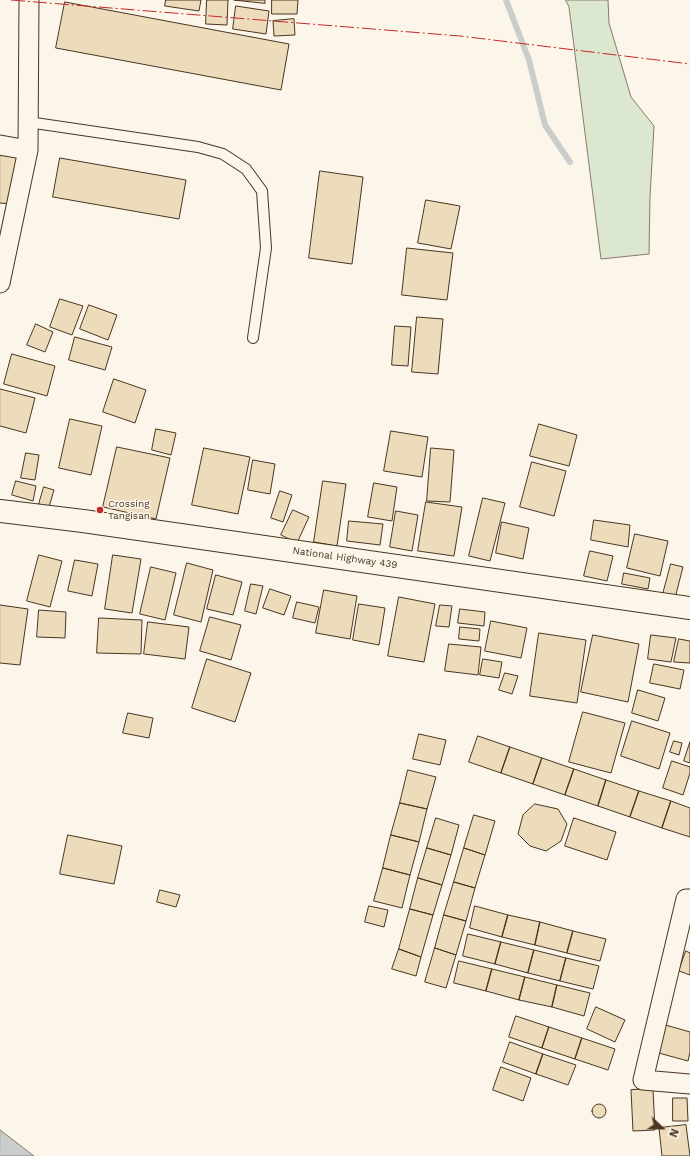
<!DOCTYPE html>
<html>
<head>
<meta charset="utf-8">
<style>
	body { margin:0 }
	#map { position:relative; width:690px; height:1156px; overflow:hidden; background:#fbf6e9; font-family:"Work Sans",sans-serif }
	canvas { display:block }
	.north { position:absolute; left:642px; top:1108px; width:40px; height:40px; -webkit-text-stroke:3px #fbf6e9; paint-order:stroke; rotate:112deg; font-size:11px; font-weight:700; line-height:16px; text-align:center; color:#4a3520 }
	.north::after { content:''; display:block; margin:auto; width:14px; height:18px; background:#4a3520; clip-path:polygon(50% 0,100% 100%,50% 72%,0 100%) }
</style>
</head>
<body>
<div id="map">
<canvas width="690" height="1156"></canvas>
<div class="north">N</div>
</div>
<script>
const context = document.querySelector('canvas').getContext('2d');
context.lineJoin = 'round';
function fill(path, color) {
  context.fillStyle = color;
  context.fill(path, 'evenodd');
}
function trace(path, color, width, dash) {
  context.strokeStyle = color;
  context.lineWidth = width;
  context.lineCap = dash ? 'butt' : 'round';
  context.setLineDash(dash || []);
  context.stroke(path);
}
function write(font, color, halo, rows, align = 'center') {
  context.font = font + ' "Work Sans",sans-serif';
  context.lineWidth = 3;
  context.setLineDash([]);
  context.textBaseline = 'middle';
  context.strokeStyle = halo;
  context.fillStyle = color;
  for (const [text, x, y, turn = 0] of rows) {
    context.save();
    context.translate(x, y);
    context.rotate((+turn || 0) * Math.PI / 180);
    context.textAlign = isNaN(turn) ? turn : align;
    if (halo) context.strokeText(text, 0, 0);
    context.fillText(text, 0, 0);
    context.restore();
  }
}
const green = new Path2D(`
	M566,0H608L609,23L631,97L654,126L650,197L649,254L601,259L569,7Z`);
fill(green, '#dce7d0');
trace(green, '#887966', 1);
const water = new Path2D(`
	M0,1130L34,1156H0Z`);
fill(water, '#c9cecd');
trace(water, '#887966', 1);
trace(new Path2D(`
	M506,0L529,60L545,125L570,162`), '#c9cecd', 6);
const building = new Path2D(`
	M166,0H201L199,11L165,6Z
	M207,0H228L227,25L206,24Z
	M234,0H265V3Z
	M272,0H298L297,14H272Z
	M65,2L289,44L281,90L56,48Z
	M236,6L269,11L266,34L233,29Z
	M294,19L295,35L274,36L273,21Z
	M0,146L20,149L13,204L0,203Z
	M60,158L186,180L179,219L53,197Z
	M320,171L363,177L352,264L309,258Z
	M426,200L460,206L451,249L418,243Z
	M407,248L453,253L447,300L402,295Z
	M60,299L83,306L72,335L50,327Z
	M89,305L117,315L108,340L80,329Z
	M417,317L443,319L438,374L412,372Z
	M36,324L53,332L45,352L27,345Z
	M395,326L411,327L408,366L392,365Z
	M75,337L112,347L105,370L69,360Z
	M12,354L55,366L47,396L4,384Z
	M114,379L146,390L135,423L103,412Z
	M0,389L35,398L26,433L0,426Z
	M70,419L102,426L91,475L59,468Z
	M539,424L577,435L569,466L530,456Z
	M156,429L176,433L171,455L152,450Z
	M391,431L428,437L422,477L384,471Z
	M117,447L170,458L156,519L103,507Z
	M204,448L250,457L238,514L192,505Z
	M431,448L454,450L450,502L427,501Z
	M26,453L39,455L35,480L21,478Z
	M253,460L275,464L270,494L248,490Z
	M532,462L566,471L554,516L520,507Z
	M16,481L36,486L33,501L12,495Z
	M323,481L346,484L337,546L314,542Z
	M374,483L397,487L392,521L368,517Z
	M44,487L54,490L49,507L39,504Z
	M280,491L292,495L283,522L271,518Z
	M483,498L505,503L490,561L469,556Z
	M426,502L462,507L454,556L418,551Z
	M293,510L309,517L297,543L281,535Z
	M396,511L418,515L412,551L390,547Z
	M594,520L630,525L628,547L591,540Z
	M349,521L383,524L380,545L347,541Z
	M502,522L529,528L523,559L496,553Z
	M635,534L668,541L660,576L627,568Z
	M590,551L613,556L607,581L584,576Z
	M39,555L62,561L50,607L27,601Z
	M113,555L141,559L132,613L105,609Z
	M75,560L98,564L92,596L68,591Z
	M187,563L213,570L201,622L174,615Z
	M671,564L683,567L675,598L663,594Z
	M151,567L176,573L165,620L140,614Z
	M624,573L650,578L648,589L622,584Z
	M216,575L242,582L233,615L207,609Z
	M251,584L263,586L256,614L245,611Z
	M270,589L291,596L284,615L263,608Z
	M324,590L357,596L350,639L316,633Z
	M399,597L435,604L424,662L388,656Z
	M297,602L319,607L315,623L293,618Z
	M359,604L385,608L379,645L353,640Z
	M0,605L28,609L20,665L0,663Z
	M440,605L452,606L449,627L436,626Z
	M460,609L485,612L484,626L458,623Z
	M39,610L66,612L65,638L37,637Z
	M210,617L241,625L231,660L200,651Z
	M99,618L142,620L141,654L97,653Z
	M491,621L527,628L521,658L485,651Z
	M148,622L189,627L185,659L144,654Z
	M460,627L480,629L479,641L459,639Z
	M539,633L586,640L577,703L530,696Z
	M593,635L639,644L628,702L581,692Z
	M651,635L676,638L671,662L648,659Z
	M679,639L690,641V663L674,662Z
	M449,644L481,647L478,675L445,671Z
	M207,659L251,673L235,722L192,708Z
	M483,659L502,662L499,678L480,675Z
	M654,664L684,670L680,689L650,683Z
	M505,673L518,676L512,694L499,690Z
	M638,690L665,698L658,721L632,713Z
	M583,712L625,723L611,773L569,762Z
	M128,713L153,718L149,738L123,733Z
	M632,721L670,733L659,769L621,756Z
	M419,734L446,740L440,765L413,759Z
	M478,736L510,747L501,773L469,762Z
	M674,741L682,743L679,755L670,752Z
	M690,742V763L684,761Z
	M510,747L542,758L533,784L501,773Z
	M542,758L574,769L565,795L533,784Z
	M672,761L690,767V773L683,795L663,788Z
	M574,769L606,780L598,806L565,795Z
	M408,770L436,777L427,809L400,803Z
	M606,780L639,791L630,817L598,806Z
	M639,791L671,801L662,828L630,817Z
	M671,801L690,808V837L662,828Z
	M400,803L427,809L419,842L391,835Z
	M535,804L558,809L567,824L561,841L546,851L530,846L518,834L523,815Z
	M474,815L495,821L485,855L464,848Z
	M436,818L459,825L451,855L427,848Z
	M574,818L616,832L607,860L565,846Z
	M68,835L122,846L114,884L60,874Z
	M391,835L419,842L410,875L383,868Z
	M427,848L451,855L442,885L418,878Z
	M464,848L485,855L475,888L454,882Z
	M383,868L410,875L402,908L374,901Z
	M418,878L442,885L433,915L410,909Z
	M454,882L475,888L466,921L444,915Z
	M160,890L180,895L176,907L157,902Z
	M369,906L388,910L384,927L365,922Z
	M475,906L508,915L502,937L470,928Z
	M410,909L433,915L421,957L399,949Z
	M444,915L466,921L456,955L435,948Z
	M508,915L540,922L535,945L502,937Z
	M540,922L573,931L567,953L535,945Z
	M573,931L606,939L600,961L567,953Z
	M468,934L501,942L495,964L463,956Z
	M501,942L534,950L528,973L495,964Z
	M435,948L456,955L446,988L425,982Z
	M399,949L421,957L416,976L392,969Z
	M534,950L566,958L560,981L528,973Z
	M686,951L690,953V975L679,971Z
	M566,958L599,966L593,989L560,981Z
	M459,961L492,969L486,991L454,983Z
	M492,969L525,977L519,1000L486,991Z
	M525,977L557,985L552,1007L519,1000Z
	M557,985L590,993L584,1016L552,1007Z
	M596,1007L625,1020L615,1042L587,1029Z
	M516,1016L549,1027L542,1048L509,1037Z
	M662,1024L690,1032V1052L688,1061L655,1052Z
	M549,1027L582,1038L575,1059L542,1048Z
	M582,1038L615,1049L608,1070L575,1059Z
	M510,1042L543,1054L536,1074L503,1062Z
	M543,1054L576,1065L568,1085L536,1074Z
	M501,1067L531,1078L523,1101L493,1090Z
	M653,1089L655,1130L633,1131L631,1090Z
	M673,1098H687L688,1121H673Z
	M592 1111a7 7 0 1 1 14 0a7 7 0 1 1-14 0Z
	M686,1125L690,1156H662L659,1128Z`);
fill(building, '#ecdcbc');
trace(building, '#4a3520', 1);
const service = new Path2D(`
	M28,122L198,147L223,154L246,169L262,191L266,248L253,338`);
const minor = new Path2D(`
	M0,145L28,150L29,0
	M0,283L28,150
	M690,899H686L643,1080L690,1084`);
const primary = new Path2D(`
	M0,511L83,521L690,608`);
trace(service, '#4a3520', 12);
trace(minor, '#4a3520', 21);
trace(primary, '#4a3520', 24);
trace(service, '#fbf6e9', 10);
trace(minor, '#fbf6e9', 19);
trace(primary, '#fbf6e9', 22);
trace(new Path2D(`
	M11,0L460,36L690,64`), '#c62828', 1, [14, 3, 2, 3]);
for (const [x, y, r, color] of [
	[100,510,4,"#c62828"]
]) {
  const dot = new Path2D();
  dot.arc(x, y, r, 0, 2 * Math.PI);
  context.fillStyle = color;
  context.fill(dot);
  trace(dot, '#fbf6e9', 1.5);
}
write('10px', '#4a3520', '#fbf6e9', [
	["Crossing",108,504],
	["Tangisan",108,516]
], 'left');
write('10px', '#4a3520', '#fbf6e9', [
	["National Highway 439",345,558,8]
]);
</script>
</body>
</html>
